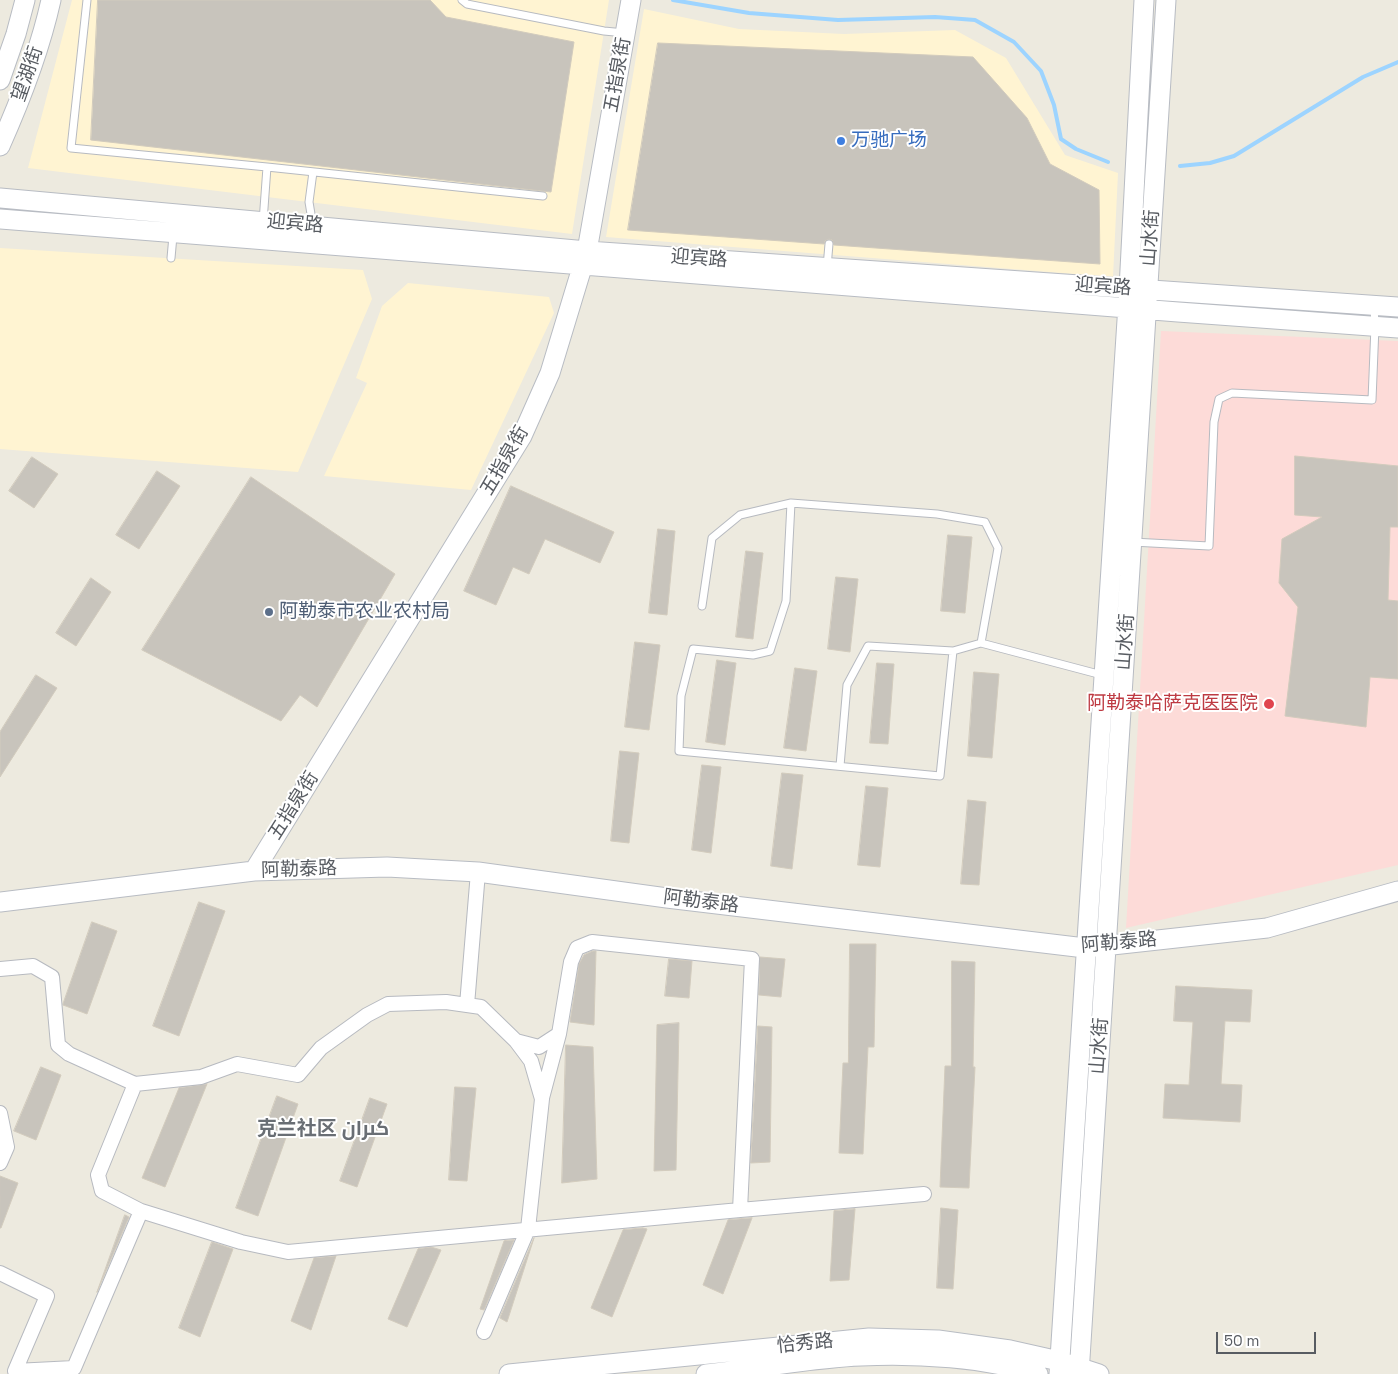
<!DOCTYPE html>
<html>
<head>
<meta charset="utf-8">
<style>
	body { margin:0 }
	#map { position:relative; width:1398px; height:1374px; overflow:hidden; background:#edeadf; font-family:"Space Grotesk",sans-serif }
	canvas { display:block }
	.scale { position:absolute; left:1216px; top:1332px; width:100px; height:22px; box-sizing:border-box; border:2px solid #585c62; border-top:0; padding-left:6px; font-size:15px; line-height:18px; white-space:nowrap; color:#585c62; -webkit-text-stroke:4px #fff; paint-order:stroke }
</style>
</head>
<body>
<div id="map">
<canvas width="1398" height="1374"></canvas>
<div class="scale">50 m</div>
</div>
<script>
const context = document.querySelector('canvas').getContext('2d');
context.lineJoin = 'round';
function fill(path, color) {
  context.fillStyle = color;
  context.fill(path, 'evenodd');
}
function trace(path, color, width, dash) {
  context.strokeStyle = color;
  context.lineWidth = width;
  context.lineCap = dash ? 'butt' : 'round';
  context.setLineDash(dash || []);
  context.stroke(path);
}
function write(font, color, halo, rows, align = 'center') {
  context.font = font + ' "Space Grotesk",Cairo,"Noto Sans SC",sans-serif';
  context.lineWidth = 4;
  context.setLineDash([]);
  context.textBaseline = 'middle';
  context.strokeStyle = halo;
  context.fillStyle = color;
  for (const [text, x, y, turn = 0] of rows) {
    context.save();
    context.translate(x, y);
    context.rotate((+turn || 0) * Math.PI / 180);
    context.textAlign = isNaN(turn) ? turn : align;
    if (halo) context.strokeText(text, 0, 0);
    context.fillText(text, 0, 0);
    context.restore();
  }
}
fill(new Path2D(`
	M72,0H609L572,234L28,168Z
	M644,9L739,29L844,34L955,30L1006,58L1065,155L1118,173L1113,277L606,237Z
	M0,248L363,270L372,299L298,472L0,449Z
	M408,283L549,297L554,313L471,490L324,476L367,383L356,378L382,306Z`), '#fff4d2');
fill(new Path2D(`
	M1161,331L1398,341V865L1126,928Z`), '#fddbd8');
trace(new Path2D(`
	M673,0L749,13L838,20L935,17L975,20L1014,42L1041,71L1054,105L1061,139L1076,149L1108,162
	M1180,166L1210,163L1234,156L1363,77L1398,62`), '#9dd4ff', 4);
const building = new Path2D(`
	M98,0H430L446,17L574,42L551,192L91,140Z
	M658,43L973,57L1027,118L1050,164L1099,190L1100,264L834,245L832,240L829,239L825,241L824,244L628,230Z
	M1295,456L1398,466V527H1390L1388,600L1398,601V679L1370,677L1366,727L1285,716L1298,607L1279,583L1282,539L1322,517L1295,515Z
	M32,457L58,474L34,508L9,491Z
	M157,471L180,486L139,549L116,535Z
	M251,477L395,574L317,707L300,695L281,721L142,650Z
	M511,486L614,532L600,563L545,539L529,574L513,567L496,605L464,591Z
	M658,529L675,531L667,615L649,613Z
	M948,535L972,537L965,613L941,611Z
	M746,551L763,553L753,639L736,637Z
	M836,577L858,579L850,652L828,649Z
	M91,578L111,592L76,646L56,633Z
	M635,642L660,645L649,730L625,727Z
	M717,660L736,663L725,745L706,742Z
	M877,663L894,664L888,744L870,743Z
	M795,668L817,671L806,751L784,748Z
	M974,672L999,674L992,758L968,756Z
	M36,675L57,688L0,777V732Z
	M620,751L639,753L629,843L611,841Z
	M702,765L721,767L711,853L692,850Z
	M782,773L803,775L792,869L771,866Z
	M866,786L888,788L880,867L858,865Z
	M968,800L986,802L979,885L961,884Z
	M199,902L225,911L179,1036L153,1026Z
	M92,922L117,931L87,1014L63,1005V1004Z
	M850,944H876L874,1047H868L863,1154L839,1153L843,1063H848Z
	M593,951H596L594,1025L570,1022L579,964L584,955Z
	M760,957L785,959L781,997L759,995Z
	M669,959L692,961L689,998L665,996Z
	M952,961L975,962L973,1067H975L969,1188L940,1187L945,1066H951Z
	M1176,986L1252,990L1250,1022L1225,1021L1221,1084L1242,1085L1240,1122L1163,1118L1165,1084L1189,1085L1193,1022L1174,1021Z
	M679,1023L676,1170L654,1171L657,1025Z
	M758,1026L772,1027L770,1162L751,1163Z
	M566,1045L593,1047L597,1179L562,1183Z
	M41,1067L61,1075L36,1140L14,1131Z
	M207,1084L165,1187L142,1178L179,1088Z
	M455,1087L476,1088L467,1181L449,1180Z
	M277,1096L298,1104L258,1216L236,1208Z
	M370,1098L387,1104L357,1187L340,1181Z
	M0,1176L18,1183L1,1228H0Z
	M941,1208L958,1210L953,1289L937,1288Z
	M855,1209L849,1280L830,1281L834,1211Z
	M125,1215L129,1217L97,1292Z
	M752,1218L723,1294L703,1285L728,1220Z
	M643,1228L647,1229L612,1317L591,1308L623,1230Z
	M534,1238L507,1322L500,1318Z
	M514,1240L484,1310L480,1309L504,1241Z
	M212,1242L233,1249L200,1337L179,1328Z
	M431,1247L441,1250L407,1327L388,1319L418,1249Z
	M336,1256L311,1330L291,1321L314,1258Z`);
fill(building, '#c8c4bc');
trace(building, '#d2cbbd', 1);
const lane = new Path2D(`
	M87,0L71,148L267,167L263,222
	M462,0L467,4L604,31L625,33
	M267,167L543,196
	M313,226L309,202L313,172
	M171,258L175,214
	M827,267L829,244
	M791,503L786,601L770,651L753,655L693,649L681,696L679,751L940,776L953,651L981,643L1102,675
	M1132,542L1209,546L1214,422L1219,399L1232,393L1372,400L1375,326L1374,306
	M702,606L712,538L740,515L791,503L937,514L985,522L998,548L981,643
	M840,766L847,685L868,646L953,651`);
const street = new Path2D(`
	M0,969L33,966L52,977L58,1045L69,1054L135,1084
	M467,1005L478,872
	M516,1041L539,1047L559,1034
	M542,1098L559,1034L571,962L577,948L592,942L752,959L740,1210
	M0,1113L7,1147L0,1163
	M141,1211L102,1191L98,1175L135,1084L201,1077L237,1064L298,1075L321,1048L367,1015L388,1004L446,1002L481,1007L516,1041L531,1061L542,1099L528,1229L484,1332
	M0,1273L47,1296L15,1371L74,1368L141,1211L241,1242L288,1252L740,1210L924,1194`);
const secondary = new Path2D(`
	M0,80L16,34L25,0
	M0,146C21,99 40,50 51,0
	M0,198L587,251L1398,307
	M0,219L1178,312L1398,328
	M254,871L522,436L550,373L587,251L631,0
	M0,902L254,871L387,867L478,872L667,898L1085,948L1267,928L1398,891
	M509,1374L869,1338L938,1340L1010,1350L1059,1361L1099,1374
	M706,1374C757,1369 809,1358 861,1356C916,1353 986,1358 1038,1374
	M1059,1374L1129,289L1144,0
	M1079,1374L1166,0`);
trace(lane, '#b7bac0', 9);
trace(street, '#b7bac0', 16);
trace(secondary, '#b8bcc3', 21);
trace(lane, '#fff', 7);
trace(street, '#fff', 14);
trace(secondary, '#fff', 19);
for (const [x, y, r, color] of [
	[841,141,5,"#3f7fe0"],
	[269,612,5,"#5c6f8a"],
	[1269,704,6,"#e0444e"]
]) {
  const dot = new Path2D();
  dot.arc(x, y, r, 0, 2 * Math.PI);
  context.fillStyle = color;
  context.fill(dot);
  trace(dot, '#fff', 2);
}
write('19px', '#585c62', '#fff', [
	["望湖街",28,74,-71],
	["五指泉街",618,75,-80],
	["迎宾路",295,224,5],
	["山水街",1151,238,-86],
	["迎宾路",699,259,4],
	["迎宾路",1103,287,4],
	["五指泉街",505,461,-60],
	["山水街",1126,642,-86],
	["五指泉街",294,806,-58],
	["阿勒泰路",299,870,-2],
	["阿勒泰路",701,902,7],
	["阿勒泰路",1119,943,-5],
	["山水街",1100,1046,-86],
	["恰秀路",805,1344,-6]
]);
write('19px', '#366cbe', '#fff', [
	["万驰广场",851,141]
], 'left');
write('19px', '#4e5e75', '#fff', [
	["阿勒泰市农业农村局",279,612]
], 'left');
write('19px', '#be3a42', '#fff', [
	["阿勒泰哈萨克医医院",1258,704]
], 'right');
write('bold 20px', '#696e74', '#fff', [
	["克兰社区 كىران",323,1130]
]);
</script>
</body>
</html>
